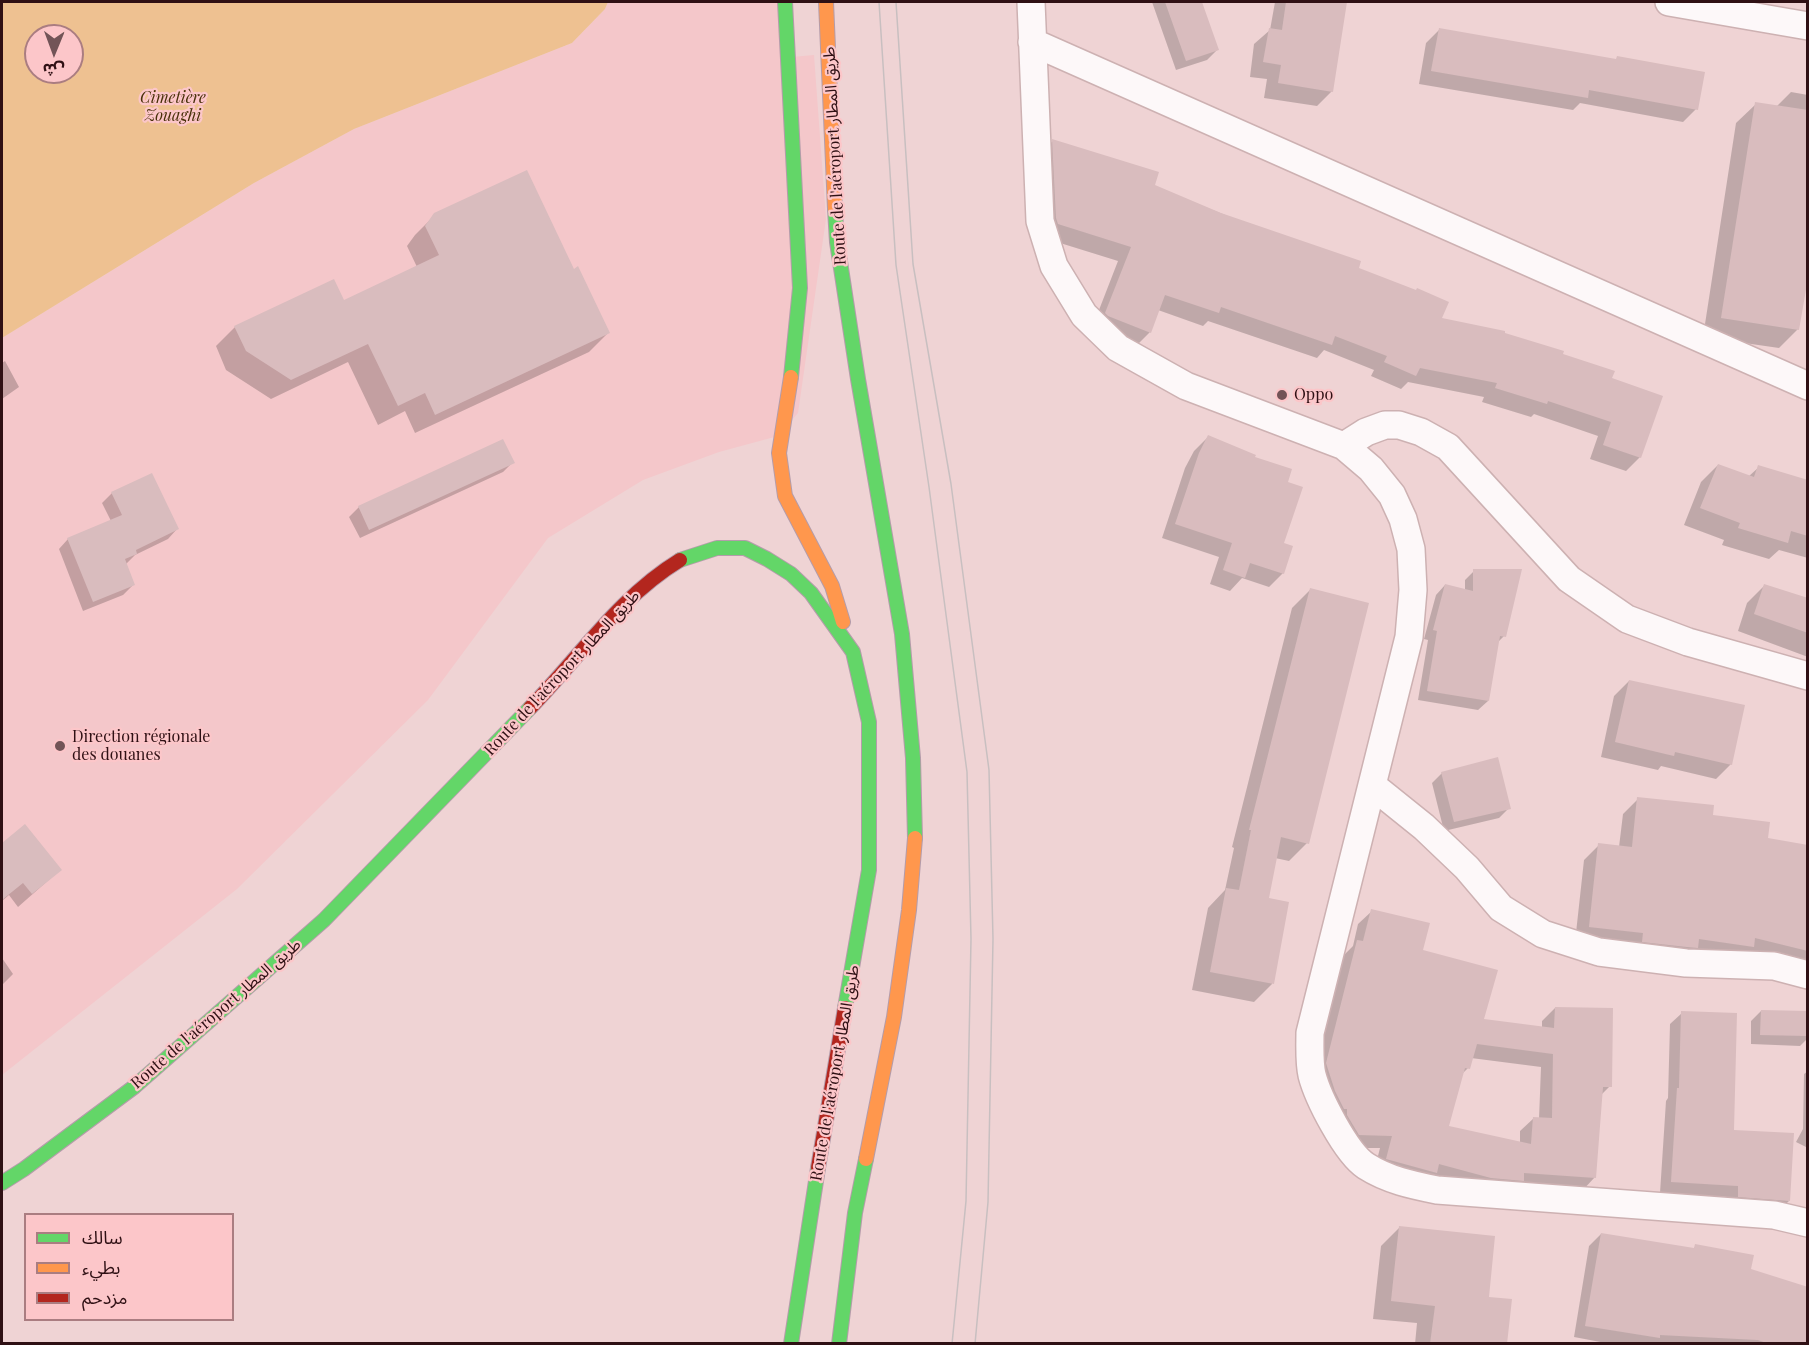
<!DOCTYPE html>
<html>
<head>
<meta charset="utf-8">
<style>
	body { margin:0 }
	#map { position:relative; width:1809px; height:1345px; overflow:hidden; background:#efd3d4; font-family:"Playfair Display","Noto Sans Arabic",serif }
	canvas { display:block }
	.frame { position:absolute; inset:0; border:3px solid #2f1014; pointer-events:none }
	.legend { position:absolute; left:24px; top:1213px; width:210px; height:108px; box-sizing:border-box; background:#fcc6c9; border:2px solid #aa7d81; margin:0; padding:8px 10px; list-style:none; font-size:18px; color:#2f1014 }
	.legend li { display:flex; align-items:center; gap:12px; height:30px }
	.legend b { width:30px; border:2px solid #aa7d81 }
	.north { position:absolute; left:24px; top:24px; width:60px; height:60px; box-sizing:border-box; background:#fcc6c9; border:2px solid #aa7d81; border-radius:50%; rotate:181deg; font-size:16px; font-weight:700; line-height:24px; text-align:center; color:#2f1014 }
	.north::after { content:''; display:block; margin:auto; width:21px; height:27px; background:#725457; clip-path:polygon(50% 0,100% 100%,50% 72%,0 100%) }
</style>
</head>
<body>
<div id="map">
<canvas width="1809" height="1345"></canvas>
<div class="frame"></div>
<ul class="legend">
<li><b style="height:8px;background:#63d668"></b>سالك</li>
<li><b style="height:8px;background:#ff974d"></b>بطيء</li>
<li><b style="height:8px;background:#b3261e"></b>مزدحم</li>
</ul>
<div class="north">ش</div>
</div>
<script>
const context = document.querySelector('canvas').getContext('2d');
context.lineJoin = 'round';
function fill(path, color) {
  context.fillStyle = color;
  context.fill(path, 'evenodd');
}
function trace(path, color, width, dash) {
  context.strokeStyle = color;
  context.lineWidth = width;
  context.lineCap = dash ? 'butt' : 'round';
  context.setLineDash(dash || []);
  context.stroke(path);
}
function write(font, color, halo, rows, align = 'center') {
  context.font = font + ' "Playfair Display","Noto Sans Arabic",serif';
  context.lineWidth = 4.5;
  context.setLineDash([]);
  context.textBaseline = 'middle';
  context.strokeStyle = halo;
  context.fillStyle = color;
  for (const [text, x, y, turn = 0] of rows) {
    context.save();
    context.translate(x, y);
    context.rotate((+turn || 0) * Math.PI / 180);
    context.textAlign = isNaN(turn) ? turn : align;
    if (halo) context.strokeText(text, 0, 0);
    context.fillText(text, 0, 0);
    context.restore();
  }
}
fill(new Path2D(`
	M608,2H786L792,57L814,55L826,219L798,413L778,436L719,452L643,480L548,538L428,700L237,889L2,1075V338L254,183L354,129L572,43L605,9Z`), '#f4c7ca');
fill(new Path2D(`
	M2,2H608L605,9L572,43L354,129L254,183L2,338ZM36,36H72V72H36Z`), '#eec191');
fill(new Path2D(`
	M1152,2H1200L1217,50L1207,60L1176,70Z
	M1275,2H1346L1332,91L1317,106L1264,98L1267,79L1250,77L1254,44L1270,30Z
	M1439,30L1696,109L1683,122L1580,103L1573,110L1419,84L1426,43Z
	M1791,92L1808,95V269L1798,329L1779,348L1703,337L1736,123L1756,104L1776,107Z
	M1053,141L1153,186L1357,268L1439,319L1503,334L1561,355L1610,379L1640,457L1626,471L1590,459L1598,436L1534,414L1531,417L1482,402L1484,397L1408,382L1401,389L1371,376L1374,370L1324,350L1317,358L1208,321L1203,326L1158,310L1150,332L1136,346L1092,328L1118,261L1044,238L1039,154Z
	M435,215L573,271L608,333L589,352L415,433L405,411L378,425L348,362L271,399L226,370L216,346L235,327L343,302L417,267L407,246L415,235Z
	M5,361L19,387L2,399V363Z
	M1208,437L1286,483L1283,573L1269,587L1242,578L1230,591L1210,584L1219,557L1162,538L1185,468L1194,451Z
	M513,462L503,472L360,538L349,517L359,507Z
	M1718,465L1748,477L1759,467L1808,482V558L1779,550L1769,559L1722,545L1724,540L1684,525L1701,482Z
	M112,493L177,529L168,539L135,555L126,564L133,585L123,595L83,611L59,549L68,539L111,521L102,503Z
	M1474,571L1504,636L1497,643L1488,701L1478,710L1418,700L1428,640L1424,639L1436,595L1445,585L1465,590V580Z
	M1764,586L1808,600V657L1738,631L1747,603Z
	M1310,590L1307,843L1289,861L1275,858L1267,899L1272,984L1254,1002L1192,990L1208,908L1225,890L1234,848L1232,847L1292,608Z
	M1629,681L1731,764L1716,779L1661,766L1658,770L1601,757L1614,696Z
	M1442,773L1509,808L1499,818L1444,831L1432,783Z
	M1638,799L1711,817L1766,839L1808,846V969L1575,942L1584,860L1599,845L1619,847L1623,814Z
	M25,826L60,870L18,907L9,895L2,901V845Z
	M1372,911L1422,951L1482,1021L1542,1028V1021L1555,1008L1610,1086L1600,1096L1595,1177L1582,1191L1374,1172L1380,1148H1346L1314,1077L1344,955L1353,946L1358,924ZM1471,1058L1541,1067L1539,1119L1534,1118L1520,1131V1143L1448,1127L1461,1075L1468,1068Z
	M2,958L13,974L2,985Z
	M1761,1011L1808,1013V1038L1800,1046L1751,1044V1021Z
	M1682,1013L1733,1131L1789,1201L1777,1212L1727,1208V1197L1660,1193L1666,1101L1668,1098L1670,1024Z
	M1808,1071V1148L1796,1142L1803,1129L1804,1074Z
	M1399,1228L1487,1298L1506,1344H1415L1417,1323L1373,1319L1381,1246Z
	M1601,1234L1692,1250L1696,1246L1750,1270L1808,1344H1611L1574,1337L1589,1246Z`), '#0003');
fill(new Path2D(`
	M1165,2H1202L1219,50L1186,61Z
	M1286,2H1347L1333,92L1278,83L1281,65L1263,62L1269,28L1282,30Z
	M1439,28L1616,59L1617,56L1705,72L1698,110L1589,90L1588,98L1431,71Z
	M1755,102L1808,110V278L1799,330L1721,318Z
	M1052,139L1159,172L1155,185L1221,213L1361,261L1359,268L1416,290L1417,288L1449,302L1442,318L1505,331V333L1564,351L1563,354L1615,371L1612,378L1663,396L1641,458L1603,445L1611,422L1548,401L1547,404L1495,388L1497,383L1420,368L1416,376L1384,362L1387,356L1335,336L1332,345L1221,307L1219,313L1165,295L1151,333L1108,316L1105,313L1131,247L1058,224L1056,218Z
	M527,170L574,269L578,266L610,333L435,415L425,393L398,406L368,344L291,380L246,351L234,326L334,279L344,300L439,255L425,226L434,213Z
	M1208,435L1256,455L1255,457L1292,469L1288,482L1303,487L1284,543L1293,546L1284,574L1250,563L1245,578L1223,570L1232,543L1175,524L1199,453Z
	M503,439L515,463L369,530L358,506Z
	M1718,464L1754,477L1758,465L1808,480V536L1791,531L1788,543L1738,528L1740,523L1700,508Z
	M152,473L179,529L136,550L137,554L125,559L135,585L93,602L67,538L122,515L111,492Z
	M1473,569H1522L1506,637L1500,636L1489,701L1427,691L1437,631L1433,630L1445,584L1473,591Z
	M1764,584L1808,598V633L1754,614Z
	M1310,588L1369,603L1309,844L1281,837L1269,898L1289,902L1274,984L1210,972L1226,888L1239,890L1251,830H1249Z
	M1629,680L1745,705L1732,765L1675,752L1674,756L1615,742Z
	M1498,757L1511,809L1454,822L1441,772Z
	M1637,797L1714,805L1713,815L1770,822L1768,838L1808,845V951L1755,938L1754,947L1699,939L1698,948L1687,947L1642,942L1643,933L1589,927L1598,843L1632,847Z
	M25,824L62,870L32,894L23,883L2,900V843Z
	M1371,909L1430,923L1423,950L1498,970L1484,1019L1554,1028L1555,1007L1613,1008L1612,1087H1603L1596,1178L1524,1173V1181L1491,1178L1439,1164L1437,1173L1386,1159L1392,1136L1359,1135L1347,1115V1109H1344L1335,1091L1326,1063L1357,940L1363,941ZM1477,1044L1553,1054L1552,1118L1533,1117L1531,1144L1449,1126L1465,1068L1470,1069Z
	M1761,1010L1808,1011V1036L1760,1035Z
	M1681,1011L1737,1013L1734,1130L1794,1133L1790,1201L1738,1197V1186L1671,1182L1677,1088H1679Z
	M1399,1226L1495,1236L1489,1297L1512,1299L1507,1344H1430L1435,1306L1391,1301Z
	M1601,1233L1694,1248L1695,1244L1754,1255L1751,1269L1808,1287V1344H1769L1758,1340L1660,1335V1338L1585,1326Z`), '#d9bcbe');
const street = new Path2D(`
	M1031,2L1040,221L1054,266L1084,315L1118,348L1186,386L1344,446L1371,469L1392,495L1403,519L1411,549L1413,590L1409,637L1310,1033C1310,1046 1309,1062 1312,1075C1318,1098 1346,1153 1366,1166C1388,1180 1412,1185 1437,1190L1774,1215L1808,1223
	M1669,2L1808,26
	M1032,42L1808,386
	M1344,446L1366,432L1385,425H1399L1421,432L1448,447L1569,579L1627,619L1688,642L1808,676
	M1373,786L1424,827L1467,868L1501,908L1543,934L1599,952L1686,963L1774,966L1808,975`);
const fast = new Path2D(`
	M785,2L800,288L791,377
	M835,209L837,242L858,379L902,634L913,758L915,838
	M680,560L717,548H745L767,559L791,574L811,593L853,652L869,722V870L845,1008
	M2,1183L24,1169L134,1087L324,920L530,708
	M791,1344L818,1168
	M839,1344L855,1213L866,1159`);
const slow = new Path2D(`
	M826,2L835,209
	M791,377L779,453L785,496L832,586L843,622
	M866,1159L894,1017L909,910L915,838`);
const jam = new Path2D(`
	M530,708C579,658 619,597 680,560
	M818,1168L845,1008`);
trace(street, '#cdb1b2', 30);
trace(fast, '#b49caa', 16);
trace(slow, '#b49caa', 16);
trace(jam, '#b49caa', 16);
trace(street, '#fdf8f9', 27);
trace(fast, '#63d668', 14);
trace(slow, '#ff974d', 14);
trace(jam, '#b3261e', 14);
trace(new Path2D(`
	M879,2L896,265L929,487L967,772L971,939L966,1201L952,1344
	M896,2L913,264L951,484L989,770L993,939L988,1202L975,1344`), '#c8bfc0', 1.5);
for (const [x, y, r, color] of [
	[1282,395,6,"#725457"],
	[60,746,6,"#725457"]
]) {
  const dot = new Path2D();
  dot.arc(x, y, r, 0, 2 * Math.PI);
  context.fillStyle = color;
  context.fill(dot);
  trace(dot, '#fcc6c9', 2);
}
write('italic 16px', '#483009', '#fcc6c9', [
	["Cimetière",173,98],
	["Zouaghi",173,116]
]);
write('16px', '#2f1014', '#fcc6c9', [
	["Route de l'aéroport طريق المطار",835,156,-93],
	["Route de l'aéroport طريق المطار",562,673,-47],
	["Route de l'aéroport طريق المطار",216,1014,-41],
	["Route de l'aéroport طريق المطار",835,1073,-80]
]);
write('16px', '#2f1014', '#fcc6c9', [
	["Oppo",1294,395],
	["Direction régionale",72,737],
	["des douanes",72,755]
], 'left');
</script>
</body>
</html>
